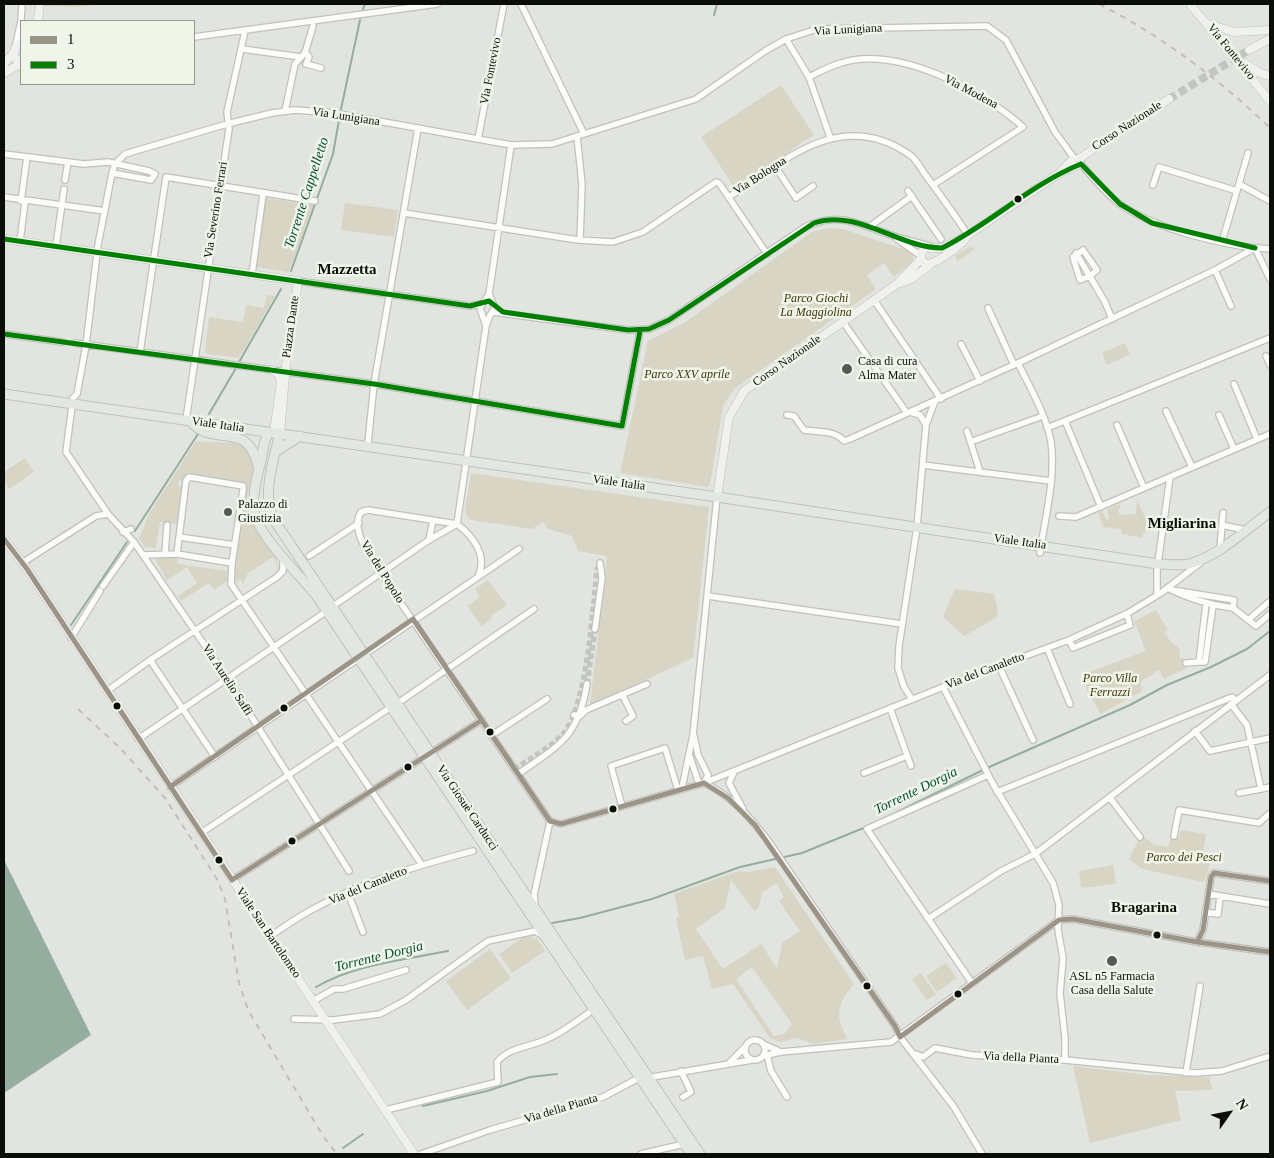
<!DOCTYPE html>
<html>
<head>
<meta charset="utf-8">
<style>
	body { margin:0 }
	#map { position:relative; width:1274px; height:1158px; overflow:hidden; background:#e2e5df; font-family:Georgia,serif }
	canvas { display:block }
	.frame { position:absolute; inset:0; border:5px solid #0b0d09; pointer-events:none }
	.legend { position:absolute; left:20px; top:20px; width:175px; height:65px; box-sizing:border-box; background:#eff5e9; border:1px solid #94988f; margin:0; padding:6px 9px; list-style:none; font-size:15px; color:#0b0d09 }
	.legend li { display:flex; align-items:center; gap:10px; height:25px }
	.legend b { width:25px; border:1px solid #94988f }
	.north { position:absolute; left:1204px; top:1088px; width:50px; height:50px; -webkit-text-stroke:4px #eff5e9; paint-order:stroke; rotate:57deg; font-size:14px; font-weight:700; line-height:20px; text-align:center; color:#0b0d09 }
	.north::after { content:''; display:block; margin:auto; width:18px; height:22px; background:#0b0d09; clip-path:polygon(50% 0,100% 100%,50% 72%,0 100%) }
</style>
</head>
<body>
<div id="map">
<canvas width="1274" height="1158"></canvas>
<div class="frame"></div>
<ul class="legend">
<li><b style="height:6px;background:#9d9488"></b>1</li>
<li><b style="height:6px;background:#008000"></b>3</li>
</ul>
<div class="north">N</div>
</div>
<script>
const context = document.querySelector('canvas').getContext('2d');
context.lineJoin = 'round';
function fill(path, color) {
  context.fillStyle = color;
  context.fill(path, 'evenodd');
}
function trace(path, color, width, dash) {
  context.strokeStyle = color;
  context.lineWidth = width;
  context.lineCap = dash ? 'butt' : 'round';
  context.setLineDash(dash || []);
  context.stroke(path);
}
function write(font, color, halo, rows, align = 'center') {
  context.font = font + ' Georgia,serif';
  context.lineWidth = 5;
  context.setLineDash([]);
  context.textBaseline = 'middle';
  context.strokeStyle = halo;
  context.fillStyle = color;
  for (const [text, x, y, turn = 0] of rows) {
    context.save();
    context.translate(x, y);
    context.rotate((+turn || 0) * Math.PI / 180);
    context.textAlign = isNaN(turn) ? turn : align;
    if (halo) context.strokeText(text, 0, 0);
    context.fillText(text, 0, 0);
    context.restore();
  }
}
fill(new Path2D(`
	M43,4H105L76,7L43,6Z
	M781,85L814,135L734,187L701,137Z
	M266,198L314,205L289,272L255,267Z
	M345,203L398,210L394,237L341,230Z
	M829,228L843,229L909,251L913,254L914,262L894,277L884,263L867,275L876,289L734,389L723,406L710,485L707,487L620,473L648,341L684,323L812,232Z
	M971,245L969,249L973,247L974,250L958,261L955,256Z
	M267,295L275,296L239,358L207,354L205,351L209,317L243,322L246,305L264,308Z
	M1125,343L1130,354L1107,365L1102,353Z
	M196,441C208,443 239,441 246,446C263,459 244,492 247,510C251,529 281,557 279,571L271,579L278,569L273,557L248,573L243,584L241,580H238L237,584L234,580L246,490L245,485L240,482L188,475L183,481L179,480L178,486L182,487L177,524L160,522L156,548L145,547L139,538L149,514Z
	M25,458L34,472L9,489L4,481V472Z
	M471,473L709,507L693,658L590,705L607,556L578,551L572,536L548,529L543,522L532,529L471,520L466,515L465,509Z
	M1137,500L1146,519L1145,533H1143L1142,538L1122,534L1121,529L1103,527L1098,512L1102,511L1106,519H1109L1107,509L1119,504L1121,507L1118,511L1120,515L1136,514Z
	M163,557L178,559V564L228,571L227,581L214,590L209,583L181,601L178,596L197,583L187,567L167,580L156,561L157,558Z
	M488,580L507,605L491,616L492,618L482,626L467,606L480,597L475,589Z
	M955,589L994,594L998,611L996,618L964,636L943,617Z
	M1156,610L1168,630L1164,632L1171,642L1180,649L1179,657L1186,660L1187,668L1164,679L1159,670L1141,681L1142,691L1101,714L1088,693L1083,674L1146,651L1134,621Z
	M1181,830L1206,834L1203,854L1216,856V861H1211L1204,882L1142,869L1129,859L1141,835L1155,845L1168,847L1171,835L1179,838Z
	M1113,865L1116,884L1081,888L1079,871Z
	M775,867L854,984C837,1004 834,1017 848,1039L814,1044L797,1038L780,1042L770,1038L733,984L712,989L703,956L685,960L676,918L679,917L674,894L738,871L749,872ZM731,879L754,911L759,908L762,893L777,883L784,897L779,901L800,931L782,943L777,968L761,944L723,969L696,929L725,908ZM752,967L792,1024L784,1034L774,1036L736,979Z
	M526,935L528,937L531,935L534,940L537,938L545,951L512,973L499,954Z
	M490,949L511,978L467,1010L446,981Z
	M946,963L957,978L937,992L926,976Z
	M921,973L936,994L927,1000L912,979Z
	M1073,1066L1147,1075L1209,1077L1213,1090L1175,1091L1181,1120L1090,1143Z`), '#d8d5c5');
fill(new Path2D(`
	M4,860L91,1035L4,1093Z`), '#94ad9f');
trace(new Path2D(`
	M363,9L365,4
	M714,15L717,4
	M341,109L360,20
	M291,271L333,154L339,120
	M239,362L281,289
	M209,414L236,368
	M135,531L198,434
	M71,625L127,542
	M987,768L1130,705L1167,685L1211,667L1247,649L1270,631
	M875,823L983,770
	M552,923L580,918L652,899L740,867L802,853L866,827
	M316,987C356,964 404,960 448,951
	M423,1106L487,1091L530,1077L557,1074
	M343,1148L363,1134`), '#94ad9f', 2);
trace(new Path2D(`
	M62,342L75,343
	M587,684L595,629
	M514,769C531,758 550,748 564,733C587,706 593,608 597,570L600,563L597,562`), '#c2c5bf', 5.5, [5.5, 3]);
trace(new Path2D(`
	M1169,99L1249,50`), '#c2c5bf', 8, [8, 4]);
const street = new Path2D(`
	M521,4L584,134
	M21,21L22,4
	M194,37L437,4
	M786,39L809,77L830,137
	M15,48L21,21
	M242,49L301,57
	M305,52L309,57L306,64L321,68
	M809,77C819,72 830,66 841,63C897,45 982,90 1023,127L933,185
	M285,111L295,64L305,53L313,26
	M577,136L582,184L580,240
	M478,139L504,4
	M4,154L84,164L108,162L149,171L155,174L151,180L112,173
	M1081,164C1093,178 1106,194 1121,205C1156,229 1227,247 1270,249
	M775,166L796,198L813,186
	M65,180L68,162
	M1239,184L1270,201
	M1153,185L1159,167L1237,191
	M908,191L941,239
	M4,197L105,211
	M729,197C785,160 842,107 910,155C916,159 920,167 924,173C939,193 954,214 968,235
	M21,201L27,157
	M404,213L578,240L613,242L643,232L716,182L719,183L767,254
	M869,227L912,196
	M897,239L921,256
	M20,241L25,202
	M1222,242L1248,153
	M56,246L64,189
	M1255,248L1270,279
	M1083,250L1097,270L1090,276L1080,280L1073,257Z
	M1076,253L1105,302L1112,319
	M1215,270L1231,306
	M252,274L263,194
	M298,281L470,306L481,304
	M489,294L495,308L491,314
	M874,300L941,399
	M988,308L1014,365
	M493,312L628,330L649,329L669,320L805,227C839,211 858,224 891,235C904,240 918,242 932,247
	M843,322L907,413
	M486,326L480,308L489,294L511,145
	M4,334L62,342
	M75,343L374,384L622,426L640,331
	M961,344L980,381
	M140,352L166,177L315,201
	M1266,356L1270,365
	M1018,363C1030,388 1046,414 1051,442C1056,478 1045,517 1040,553
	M1234,384L1257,439
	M1166,411L1192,467
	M910,412L920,415L926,425
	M787,415L794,416L804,430C816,432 835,430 844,441L850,439L1018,363L1215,270L1255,248
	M1219,415L1234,449
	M186,420L229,129L227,112L245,31
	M1065,421L1101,507
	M1117,425L1144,488
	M1047,428L1270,338
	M967,431L980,472
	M970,442L1043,416
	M368,443L374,384L418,128
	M923,465L1051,481
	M1059,516L1076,517L1270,434
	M457,524L368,510L361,512C349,530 372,558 381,574L550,821
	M457,524L486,326L490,315
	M457,524C473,536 487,555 479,574
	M1222,525L1223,513
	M123,532L131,529
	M179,537L235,545
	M429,540L433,520
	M1220,548L1222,525L1245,530
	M165,554L167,525
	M177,554L186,481L189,477L243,486V490L232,563
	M143,555L177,554L232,563L231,584L422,865
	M309,556L359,523
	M22,563L96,516L108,514
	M103,586L134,542
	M1167,588C1189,598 1208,605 1233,608L1234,600L1172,590
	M1157,595V570L1170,477
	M708,596L902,624
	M1206,604L1199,662H1205L1213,605
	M333,606L429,540L457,524
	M1233,608L1256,626L1270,614
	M1248,620L1270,601
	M595,629L602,578L600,563
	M71,638L100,591
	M1069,640L1073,648L1130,625L1127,614
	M1047,648L1070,704
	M150,660L215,757
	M1186,663L1199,662
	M999,666L1033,740
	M943,687L993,784L1053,883L1059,905L1058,930L1063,958L1060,993L1065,1038V1060
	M107,691L150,660L277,577L283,571V559
	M622,694L633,716L626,721
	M912,699L904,687L898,668L899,646L917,527L926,425L935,401
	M398,703L534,609
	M1231,704L1247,725L1261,789L1270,787
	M890,708L911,766
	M574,715L580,716L586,710L647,684
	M1195,731L1210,751L1270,738
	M492,735L547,699
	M694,736L698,755L708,775L704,783
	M138,739L327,611
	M689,754L698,781C728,791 751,818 769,842L895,1026L900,1037L954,1107L982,1154
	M734,772L729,783L743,809
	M864,773L907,756
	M518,774C560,745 578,737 587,684
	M170,787L519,549
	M682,788L693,735L717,497
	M997,792L1232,697L1236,701
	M1239,793L1261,789
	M1110,798L1140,837
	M622,806L611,766L665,748L678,790
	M550,821L561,824L704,783L968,677L1069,640L1128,613L1161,593L1200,563
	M201,833L391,707
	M1174,836L1179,810L1259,823L1270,813
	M349,871L227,678L134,542L108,514L66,452L73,398L77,394L86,345L98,245L112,173L115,164L125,154L227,124L272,113L295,110L334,113L511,145L552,144L696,99L765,51L786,39L817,29L987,26L1006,40L1055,132L1074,158L1081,159V164
	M232,880L482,720
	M348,893L363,932
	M1208,894L1270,904
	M535,905L534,895L550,821
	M1205,912L1218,914L1220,896
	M928,919L1001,871L1035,854L1270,675
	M269,937C284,927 299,916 315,908C364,881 420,865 473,851
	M1197,942L1203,930L1211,877L1214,873L1270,881
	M972,983L867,829L988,775
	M313,1001L334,989H343L406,970
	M294,1019L333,1020L380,1014L406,1000L488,941L535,931L542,935
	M745 1050a10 10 0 1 1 20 0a10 10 0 1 1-20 0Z
	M763,1044L781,1052
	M916,1054L923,1057L935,1048L972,1055L1065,1060L1195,1073L1222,1071L1270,1056
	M767,1055L771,1071L787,1097
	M763,1056L781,1052L891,1042L1059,920L1073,919L1197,942L1270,952
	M730,1062L746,1046
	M681,1071L691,1092L683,1097
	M1186,1073L1200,986
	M386,1110L498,1082L497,1062C509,1047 531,1047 547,1039C564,1032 580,1019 594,1009
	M421,1154L490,1130L603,1097L635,1080L752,1060
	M641,1154L684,1144`);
const secondary = new Path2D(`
	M1190,4L1270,101
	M38,21L40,4
	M1208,24L1235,32L1270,30
	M21,43L15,48L14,56L21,65
	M1249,50L1270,39
	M1244,63L1260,73L1270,76
	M4,64L14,52
	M4,73L20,64
	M1080,158L1169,99
	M1062,170L1072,160
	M968,235C964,244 935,265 926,264L921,259V253L925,248H942L968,235L1061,172L1076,166
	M4,239L298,281L286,365L280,433
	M901,283L911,279L931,264
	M272,370L279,375L281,381L274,432
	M717,497L729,417L744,391L897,284L921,259
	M4,539L27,569L414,1154`);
const primary = new Path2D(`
	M4,394L717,497L1158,564C1168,564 1179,566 1189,564C1219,556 1245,530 1270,512
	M193,424C216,447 248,420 258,466
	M269,432C263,441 263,451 261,461C257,475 252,496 254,511C258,536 300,575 316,595L691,1154
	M280,433C274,459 261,495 274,520L700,1154
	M275,452L300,436`);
trace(street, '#bfc1bd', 8);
trace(secondary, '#bfc1bd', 9);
trace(primary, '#bfc0be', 11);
trace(street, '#fbfbfa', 5.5);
trace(secondary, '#eff1ee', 8);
trace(primary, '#e2e7e2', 9);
trace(new Path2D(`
	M1099,4C1162,36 1219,79 1270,128
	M78,709L120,748L165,798L217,879L225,899L239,983L248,1010L323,1136L337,1154`), '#bebfbe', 2, [6, 6]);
trace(new Path2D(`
	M4,539L27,569L232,880L482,720
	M704,783L728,798L755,825L895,1026L900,1037
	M170,787L413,619L550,821
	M550,821L561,824L704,783
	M1197,942L1203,930L1211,877L1214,873L1270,881
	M900,1037L1059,920L1073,919L1197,942L1270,952`), '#9d9488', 5);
trace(new Path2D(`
	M1081,164L1120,204L1152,223L1255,248
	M4,239L470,306L489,301L503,312L628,330L649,329L669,320L814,223C858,208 898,248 942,248C990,224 1031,184 1081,164
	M4,334L374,384L622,426L640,331`), '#008000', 5);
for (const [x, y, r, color] of [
	[1018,199,4.5,"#0b0d09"],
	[847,369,6,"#565954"],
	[228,512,5,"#565954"],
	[117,706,4.5,"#0b0d09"],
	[284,708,4.5,"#0b0d09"],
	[490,732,4.5,"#0b0d09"],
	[408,767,4.5,"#0b0d09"],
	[613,809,4.5,"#0b0d09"],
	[292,841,4.5,"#0b0d09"],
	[219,860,4.5,"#0b0d09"],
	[1157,935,4.5,"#0b0d09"],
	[1112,961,6,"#565954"],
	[867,986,4.5,"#0b0d09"],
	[958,994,4.5,"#0b0d09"]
]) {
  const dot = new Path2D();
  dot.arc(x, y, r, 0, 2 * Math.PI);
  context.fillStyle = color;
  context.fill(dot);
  trace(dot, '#eff5e9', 2);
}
write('12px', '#0b0d09', '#eff5e9', [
	["Via Lunigiana",848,30,-3],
	["Via Fontevivo",1231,52,51],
	["Via Fontevivo",491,71,-79],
	["Via Modena",971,92,28],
	["Via Lunigiana",346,117,9],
	["Corso Nazionale",1127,126,-33],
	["Via Bologna",760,176,-33],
	["Via Severino Ferrari",216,210,-81],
	["Piazza Dante",291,327,-82],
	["Corso Nazionale",787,361,-35],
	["Viale Italia",218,425,8],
	["Viale Italia",619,483,8],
	["Viale Italia",1020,542,8],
	["Via del Popolo",382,572,58],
	["Via del Canaletto",985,671,-21],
	["Via Aurelio Saffi",227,680,57],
	["Via Giosuè Carducci",467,808,56],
	["Via del Canaletto",368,886,-22],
	["Viale San Bartolomeo",268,933,56],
	["Via della Pianta",1021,1058,3],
	["Via della Pianta",561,1109,-17]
]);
write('italic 12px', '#413408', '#eff5e9', [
	["Parco Giochi",816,299],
	["La Maggiolina",816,313],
	["Parco XXV aprile",687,375],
	["Parco Villa",1110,679],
	["Ferrazzi",1110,693],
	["Parco dei Pesci",1184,858]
]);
write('12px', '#0b0d09', '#eff5e9', [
	["Casa di cura",858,362],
	["Alma Mater",858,376],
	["Palazzo di",238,505],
	["Giustizia",238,519],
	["ASL n5 Farmacia",1112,977,"center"],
	["Casa della Salute",1112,991,"center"]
], 'left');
write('italic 14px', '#084e36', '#eff5e9', [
	["Torrente Cappelletto",307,193,-72],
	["Torrente Dorgia",916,791,-26],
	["Torrente Dorgia",379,957,-14]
]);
write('bold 15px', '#0b0d09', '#eff5e9', [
	["Mazzetta",347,270],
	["Migliarina",1182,524],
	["Bragarina",1144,908]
]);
</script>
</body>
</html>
